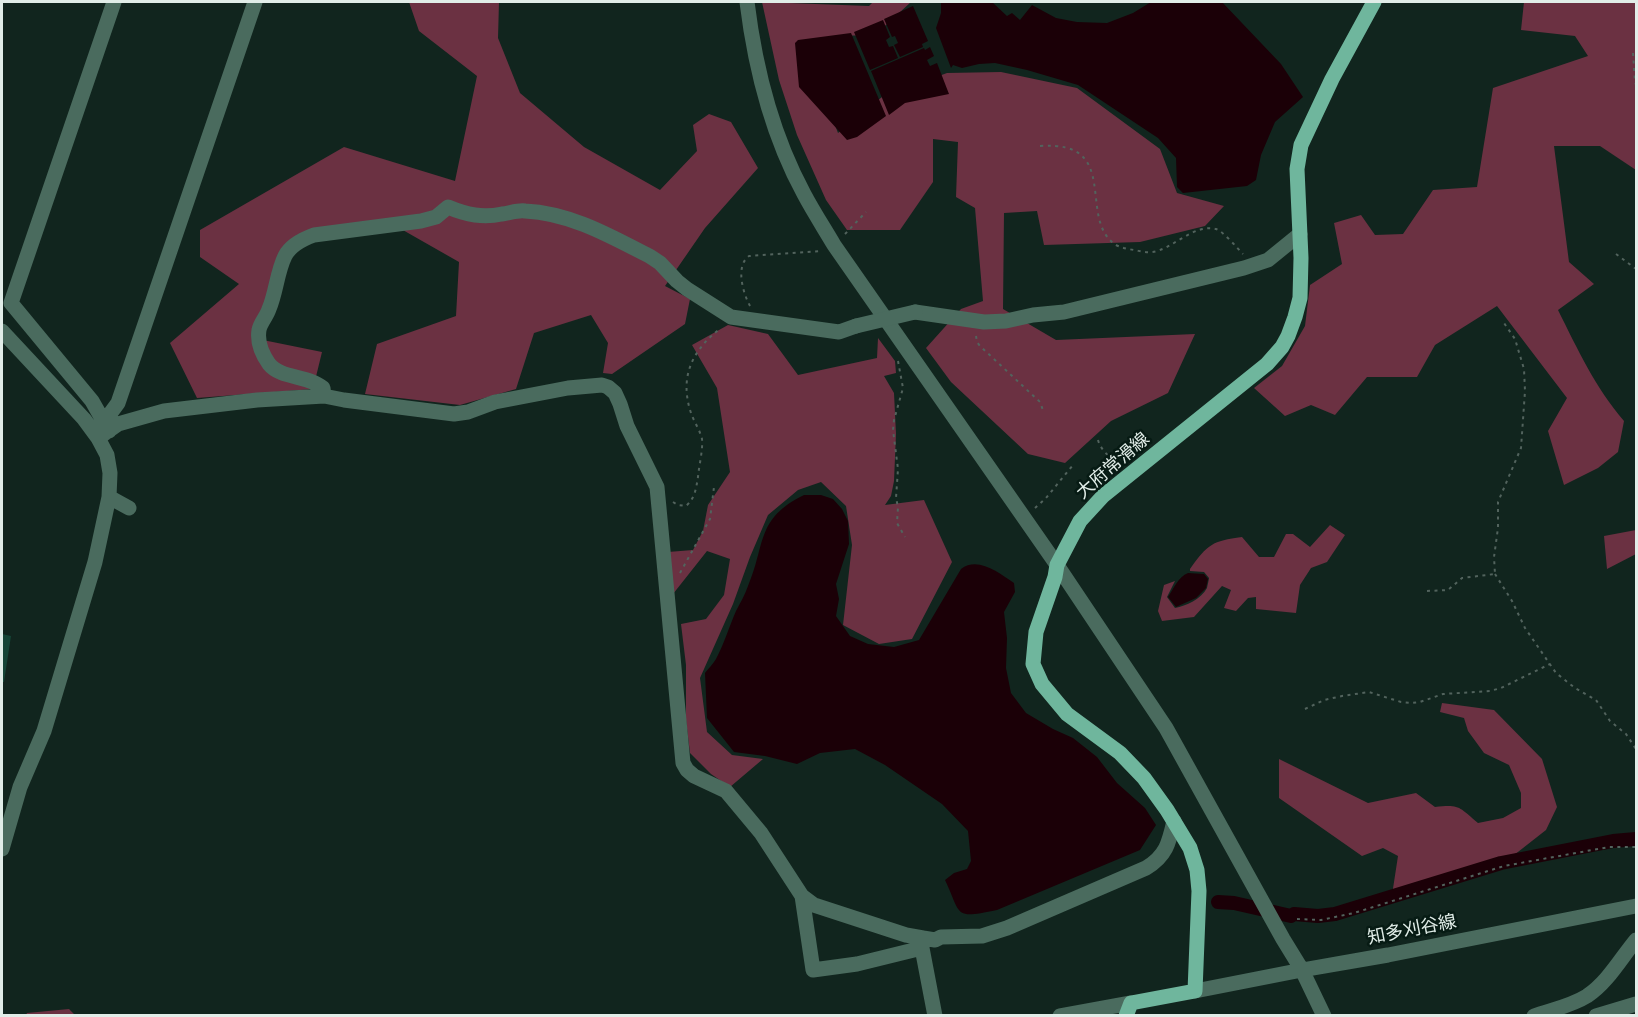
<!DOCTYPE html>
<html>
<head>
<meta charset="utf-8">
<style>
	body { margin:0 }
	#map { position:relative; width:1638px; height:1017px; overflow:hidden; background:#11251e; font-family:"PT Sans Narrow",sans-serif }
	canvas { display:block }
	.frame { position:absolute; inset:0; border:3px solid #e1ede8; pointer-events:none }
</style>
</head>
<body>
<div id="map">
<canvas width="1638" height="1017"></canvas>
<div class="frame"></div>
</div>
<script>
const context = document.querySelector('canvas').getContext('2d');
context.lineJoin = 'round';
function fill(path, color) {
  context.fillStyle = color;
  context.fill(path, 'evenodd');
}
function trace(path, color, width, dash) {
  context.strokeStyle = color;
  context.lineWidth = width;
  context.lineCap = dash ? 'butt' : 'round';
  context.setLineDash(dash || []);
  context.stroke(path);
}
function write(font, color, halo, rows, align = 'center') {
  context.font = font + ' "PT Sans Narrow","Noto Sans JP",sans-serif';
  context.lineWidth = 5;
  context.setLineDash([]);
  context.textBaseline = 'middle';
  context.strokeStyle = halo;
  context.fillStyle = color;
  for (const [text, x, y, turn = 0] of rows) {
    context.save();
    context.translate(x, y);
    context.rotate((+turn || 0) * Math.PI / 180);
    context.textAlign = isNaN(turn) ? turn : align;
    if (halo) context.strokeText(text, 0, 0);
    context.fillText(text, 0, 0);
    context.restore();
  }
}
fill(new Path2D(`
	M409,2H499L498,38L520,93L584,147L660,190L697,151L693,125L709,114L731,122L758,168L705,228L665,286L690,299L685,324L612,374L603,373L608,343L591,315L534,333L516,389L460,405L365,394L377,344L456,316L459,262L387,221L302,233L253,338L322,352L313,389L197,398L170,343L239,284L200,257V230L344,147L455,181L477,76L419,31Z
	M762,2L869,6L873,2H911L875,35L834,36L809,57L838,133L882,97L947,73L1001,72L1077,88L1160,149L1177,193L1224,206L1205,226L1140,242L1044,245L1037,211L1004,213L1003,309L1056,340L1195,334L1168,393L1111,421L1065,463L1028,454L951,382L926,348L961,309L983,301L975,208L956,197L958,142L933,139V182L900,230H847L826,200L797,135L779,80Z
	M1524,2H1636V170L1600,146H1554L1569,262L1594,284L1558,310C1578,350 1595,387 1624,421L1618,452L1598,468L1564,485L1548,431L1567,398L1497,306L1435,345L1417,377H1367L1335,415L1311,405L1285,416L1254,388L1282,366L1305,326L1310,285L1342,264L1334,223L1361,215L1375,235L1403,234L1433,190L1477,187L1493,88L1588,56L1575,36L1521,30Z
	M728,325L768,334L798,375L877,358L878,338L895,361L896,373L884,376L894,393L896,434L894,481L891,496L885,505L924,500L952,562L912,639L879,644L843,625L852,545L846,506L821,482L798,490L768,515L750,557L733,604L700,678L707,732L732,755L763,759L730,787L711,774L690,753L686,720V665L681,624L706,619L724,595L730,559L707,551L673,594L668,552L693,550L703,531L708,505L730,472L717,388L692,345Z
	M1330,525L1345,535L1327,562L1311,568L1300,585L1296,613L1256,609V597L1248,598L1236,611L1224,608L1231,590L1222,586L1194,617L1162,621L1158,611L1164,585L1175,581L1167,597L1175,608C1186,606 1201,599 1207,588C1207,588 1209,579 1209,578L1204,572L1190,571V569C1208,544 1212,541 1242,537L1259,557H1274L1286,534H1293L1310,547Z
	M1636,530V554L1607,569L1604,536Z
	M1442,703L1494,710L1542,759L1557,807L1546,830L1509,859L1392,895L1398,856L1383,848L1362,856L1279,798V759L1368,803L1416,793L1435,807C1460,804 1459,807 1478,823L1503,818L1521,808V793L1509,765L1484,753L1468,731L1464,718L1440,712Z
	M69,1009L75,1015H26L27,1013Z`), '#6b3142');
fill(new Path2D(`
	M941,2H992L1007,16L1012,13L1020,20L1032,5L1056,18L1077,22L1107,23L1133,13L1151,2H1222L1281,64L1303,97L1275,122L1261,155L1256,180L1247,186L1183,193L1177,187L1176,158L1158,138L1078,85L1027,70L995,63L979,64L962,68L953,65L951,68L936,28L941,13Z
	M913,6L928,41L922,44L923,47L900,57L894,45L898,43L895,36L892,37L884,19Z
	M883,20L890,37L886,40L889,47L893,46L898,58L870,70L854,32Z
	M851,33L886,116L857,137L847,140L799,87L795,43L798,40Z
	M930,47L934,56L927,60L930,66L937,63L949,94L905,103L889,115L871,71L924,48L925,50Z
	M804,495H821L833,499L842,509L848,521L849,544L836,584L839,599L836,616L850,636L868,644L894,647L919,640L961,569C978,556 999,573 1014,583L1015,592L1004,612L1007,638L1006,668L1011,693L1026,713L1053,729L1073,738L1097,757L1117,783L1145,808L1156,825L1140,850L997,910C953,919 962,916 945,880L954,873L967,869L971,861L968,831L942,804L885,765L855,749L820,753L797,764L765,756L734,752L707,718L705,673C708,669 713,664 716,659C724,644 729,627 736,611C740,603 745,595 748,586C766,545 755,519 804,495Z
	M1188,573L1204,574L1208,579L1206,588L1196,598L1176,607L1168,597C1174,588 1178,577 1188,573Z`), '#1b0007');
trace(new Path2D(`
	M1218,902L1234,903L1291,916L1294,914L1318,916L1335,914L1501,863L1613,841L1636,839`), '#1b0007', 14);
fill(new Path2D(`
	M2,634L11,636L4,682H2Z`), '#154436');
trace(new Path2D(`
	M1633,53L1635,82L1636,85
	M1040,146C1123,140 1076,219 1116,245C1122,248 1128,249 1134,250C1140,251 1146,253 1152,252C1172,250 1194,223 1216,229C1223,231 1237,248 1243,254
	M845,234L866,212
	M1616,254L1636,269
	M750,306C743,293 735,266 749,256L821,251
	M976,336L977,342L980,346L1040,402L1044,413
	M898,361L903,388L894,420L893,430L898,469L896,498L898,507L897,523L905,537
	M1098,440C1101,451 1111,458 1119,465
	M673,502L678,505L686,506C695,498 696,489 698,477C699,465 703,451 702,439C700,430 694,422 691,413C679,377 692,350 721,328
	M1035,508L1046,498L1073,465
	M680,573L710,519L714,487
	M1495,574L1512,601L1525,628L1556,673L1575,688L1596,700L1610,721L1626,734L1636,749
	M1427,591L1448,590L1462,578L1495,574L1494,557L1498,528V502L1521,448L1525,391L1524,369L1515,339L1504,323
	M1305,709L1324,700L1342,696L1369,692L1401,702L1411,703L1420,702L1443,694L1490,691L1501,688L1550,664
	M1297,919L1321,920L1354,913L1504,866L1609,847H1636`), '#52635d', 2, [3, 4.5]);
trace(new Path2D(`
	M747,2C755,67 772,135 804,194C813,211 824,228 834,245L1057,565L1166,728L1283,939L1302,970L1324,1016
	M915,312L984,322L1006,321L1033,315L1064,312L1244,268L1268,260L1300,234
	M2,331L84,419L98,438L107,455L110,473L109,497L95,562L44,731L20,787L2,849
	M324,396L323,388C308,375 281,379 269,364C262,354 257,342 259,330C260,323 267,316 269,309C276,293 277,272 285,256C290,246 303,239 314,235L421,221L436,217L448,207C467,215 483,218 502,214C510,213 518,210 525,211C571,213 612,237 651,257L660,263L677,281L687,289L731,317L839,332L856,326
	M104,422L118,403L255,2
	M109,431L92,401L11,303L114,2
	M98,438L118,424L164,411L257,400L324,396L344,400L454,414L468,412L495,402L568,388L602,385L608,387L615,393L620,404L627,426L657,487L683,763L687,770L694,776L726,791L761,833L802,896L813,970L857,964L922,948L935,1016
	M109,497L129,508
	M802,896L814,905L906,935L923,938L922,948
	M923,938L935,940L941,937L982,936L1007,928L1146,868C1166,856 1169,843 1174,821
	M1195,991L1302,970L1388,955L1636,906
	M1060,1016L1131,1003
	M1534,1016C1551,1010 1571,1006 1587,996C1608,982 1621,958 1636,940
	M1596,1016L1636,1004`), '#4a6b5e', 15);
trace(new Path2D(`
	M1126,1016L1131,1003L1195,991L1199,891L1197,870L1190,848L1167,810L1144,778L1120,753L1067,714L1042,684L1033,664L1036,632L1055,577L1057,565L1080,521L1103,496L1267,364L1282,347L1288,336L1295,317L1300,298L1301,258L1297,169L1301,145L1332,79L1374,2`), '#6fb69d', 15);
trace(new Path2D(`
	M856,326L915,312`), '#4a6b5e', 15);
write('18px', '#e1ede8', '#071b14', [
	["大府常滑線",1113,466,-41],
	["知多刈谷線",1412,930,-11]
]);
</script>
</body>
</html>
